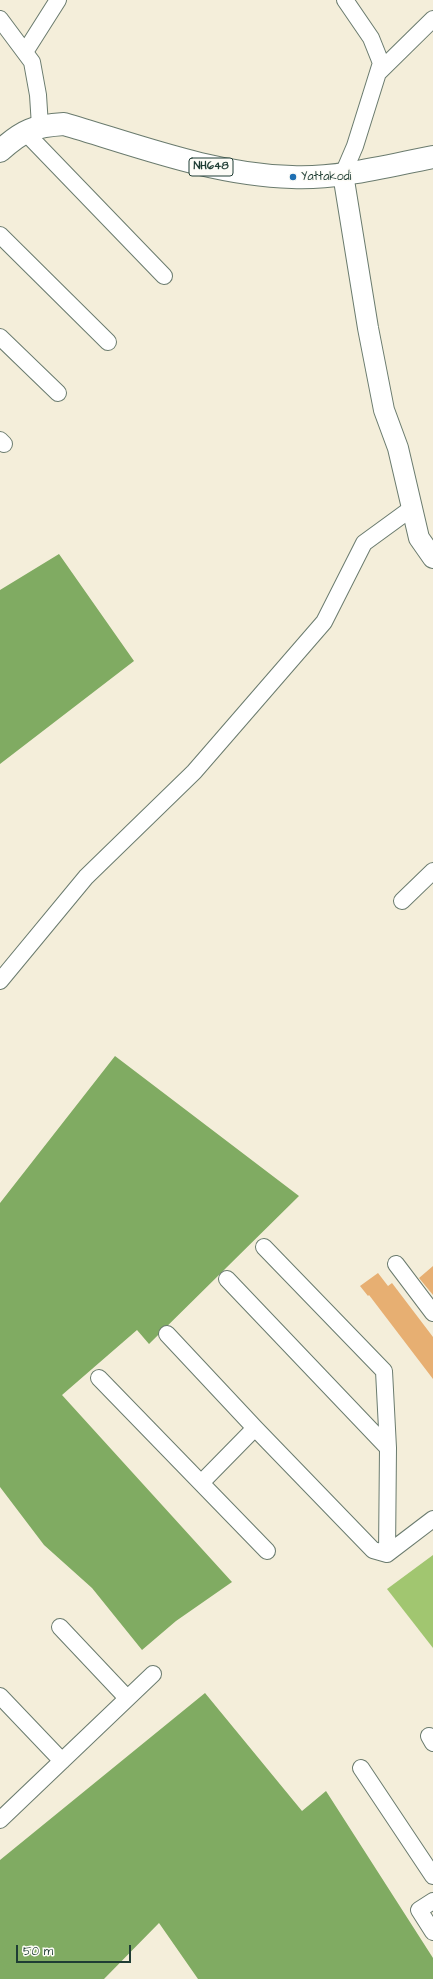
<!DOCTYPE html>
<html>
<head>
<meta charset="utf-8">
<style>
	body { margin:0 }
	#map { position:relative; width:433px; height:1979px; overflow:hidden; background:#f4eeda; font-family:"Architects Daughter",sans-serif }
	canvas { display:block }
	.scale { position:absolute; left:16px; top:1945px; width:115px; height:18px; box-sizing:border-box; border:2px solid #1f3d34; border-top:0; padding-left:5px; font-size:12px; line-height:14px; white-space:nowrap; color:#1f3d34; -webkit-text-stroke:3px #fdfcf7; paint-order:stroke }
</style>
</head>
<body>
<div id="map">
<canvas width="433" height="1979"></canvas>
<div class="scale">50 m</div>
</div>
<script>
const context = document.querySelector('canvas').getContext('2d');
context.lineJoin = 'round';
function fill(path, color) {
  context.fillStyle = color;
  context.fill(path, 'evenodd');
}
function trace(path, color, width, dash) {
  context.strokeStyle = color;
  context.lineWidth = width;
  context.lineCap = dash ? 'butt' : 'round';
  context.setLineDash(dash || []);
  context.stroke(path);
}
function write(font, color, halo, rows, align = 'center') {
  context.font = font + ' "Architects Daughter",sans-serif';
  context.lineWidth = 3;
  context.setLineDash([]);
  context.textBaseline = 'middle';
  context.strokeStyle = halo;
  context.fillStyle = color;
  for (const [text, x, y, turn = 0] of rows) {
    context.save();
    context.translate(x, y);
    context.rotate((+turn || 0) * Math.PI / 180);
    context.textAlign = isNaN(turn) ? turn : align;
    if (halo) context.strokeText(text, 0, 0);
    context.fillText(text, 0, 0);
    context.restore();
  }
}
fill(new Path2D(`
	M433,1555V1648L387,1589Z`), '#a1c670');
fill(new Path2D(`
	M59,554L134,661L0,764V590Z
	M115,1056L299,1196L149,1344L137,1330L62,1395L232,1582L176,1621L142,1650L92,1588L44,1545L0,1487V1203Z
	M205,1693L302,1811L326,1791L433,1958V1979H198L159,1923L104,1979H0V1860Z`), '#80ab62');
fill(new Path2D(`
	M433,1266V1295L419,1278Z
	M378,1273L388,1286L392,1283L433,1337V1379L369,1295L368,1296L360,1286Z`), '#e7af72');
const minor = new Path2D(`
	M0,19L32,62L38,95L40,126
	M25,52L58,0
	M378,73L433,19
	M25,132L164,276
	M343,174L355,146L381,63L371,38L345,0
	M0,235L108,342
	M0,337L58,393
	M0,440L4,444
	M402,901L433,871
	M0,981L86,877L194,772L324,622L364,543L412,508
	M264,1247L384,1371L388,1448L387,1554
	M396,1264L433,1313
	M227,1279L388,1448
	M167,1334L255,1428L373,1550L387,1554
	M99,1378L267,1551
	M201,1483L255,1428
	M387,1554L433,1519
	M60,1627L127,1698
	M0,1696L62,1761
	M429,1736L433,1743
	M361,1768L433,1876
	M0,1820L153,1674
	M433,1901L419,1910L433,1932`);
const tertiary = new Path2D(`
	M343,174L368,328L384,410L398,448L419,538L433,558`);
const trunk = new Path2D(`
	M0,151C23,130 34,126 64,124C139,146 214,175 292,177C339,179 387,166 433,157`);
trace(minor, '#6a7b6e', 18);
trace(tertiary, '#6a7b6e', 22);
trace(trunk, '#6a7b6e', 24);
trace(minor, '#fff', 16);
trace(tertiary, '#fff', 20);
trace(trunk, '#fff', 22);
for (const [x, y, r, color] of [
	[293,177,4,"#1f6fb2"]
]) {
  const dot = new Path2D();
  dot.arc(x, y, r, 0, 2 * Math.PI);
  context.fillStyle = color;
  context.fill(dot);
  trace(dot, '#fdfcf7', 1.5);
}
for (const [x, y, w] of [
	[211,167,44]
]) {
  const box = new Path2D();
  box.roundRect(x - w / 2, y - 9, w, 18, 3);
  context.fillStyle = '#fdfcf7';
  context.fill(box);
  trace(box, '#1f3d34', 1);
}
write('bold 11px', '#1f3d34', null, [
	["NH648",211,167]
]);
write('12px', '#1f3d34', '#fdfcf7', [
	["Yattakodi",301,177]
], 'left');
</script>
</body>
</html>
